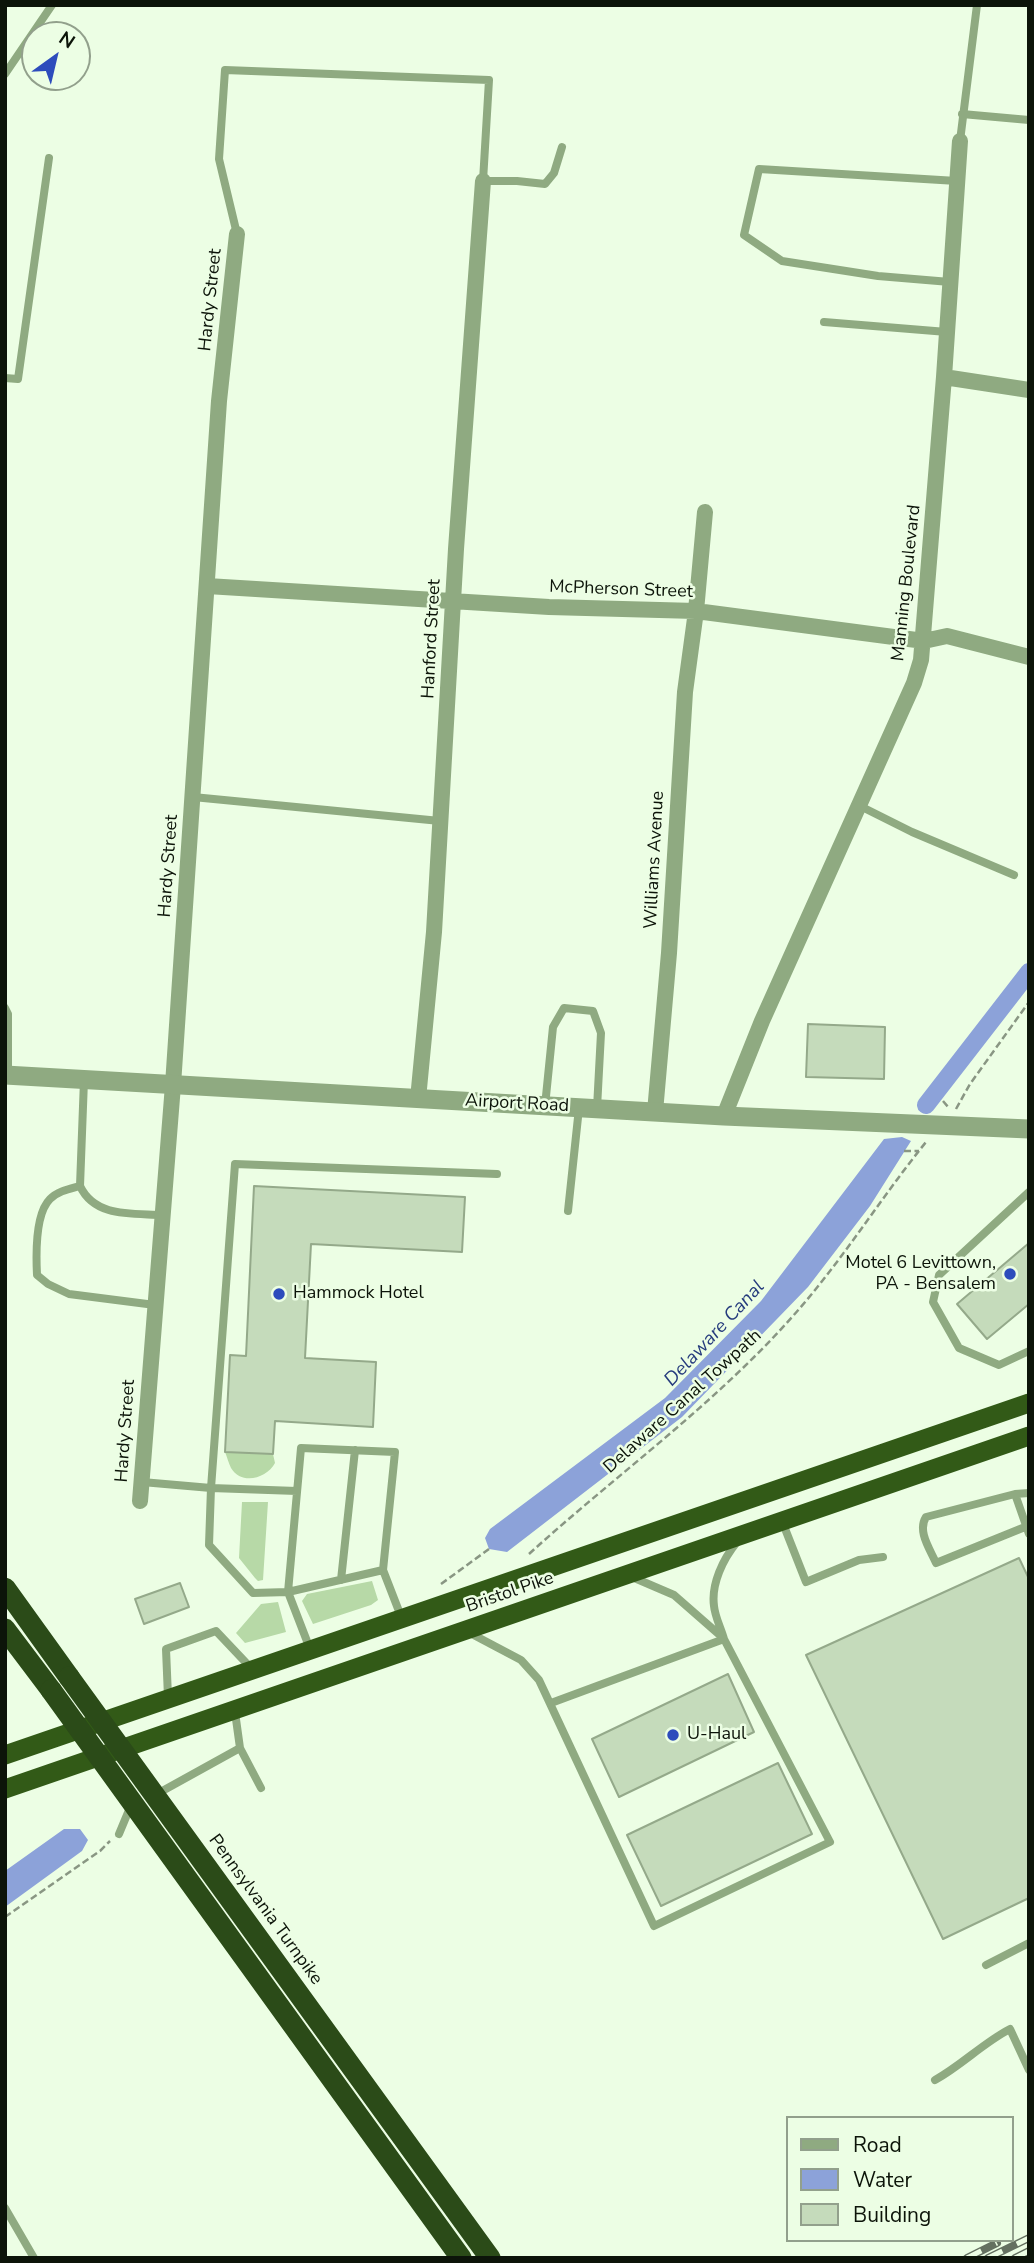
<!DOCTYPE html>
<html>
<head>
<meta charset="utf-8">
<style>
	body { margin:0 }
	#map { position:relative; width:1034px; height:2263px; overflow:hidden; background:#ecfee4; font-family:"Nunito Sans",sans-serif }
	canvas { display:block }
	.frame { position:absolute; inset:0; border:7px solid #0c1409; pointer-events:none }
	.legend { position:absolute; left:786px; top:2116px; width:228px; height:126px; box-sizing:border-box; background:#ecfee4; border:2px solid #92a08c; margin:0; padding:9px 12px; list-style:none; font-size:21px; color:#0c1409 }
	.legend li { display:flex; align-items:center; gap:14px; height:35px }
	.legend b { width:35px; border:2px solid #92a08c }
	.north { position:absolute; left:21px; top:21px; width:70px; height:70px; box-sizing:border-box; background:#ecfee4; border:2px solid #92a08c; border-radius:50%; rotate:34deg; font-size:19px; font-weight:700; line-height:28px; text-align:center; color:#0c1409 }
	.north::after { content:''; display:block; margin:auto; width:24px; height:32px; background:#2d4cbc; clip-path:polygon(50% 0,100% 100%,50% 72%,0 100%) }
</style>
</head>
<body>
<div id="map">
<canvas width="1034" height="2263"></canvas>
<div class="frame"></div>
<ul class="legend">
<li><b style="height:9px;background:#8faa81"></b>Road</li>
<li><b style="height:19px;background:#8ca2d9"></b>Water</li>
<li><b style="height:19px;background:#c5dbbb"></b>Building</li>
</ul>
<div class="north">N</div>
</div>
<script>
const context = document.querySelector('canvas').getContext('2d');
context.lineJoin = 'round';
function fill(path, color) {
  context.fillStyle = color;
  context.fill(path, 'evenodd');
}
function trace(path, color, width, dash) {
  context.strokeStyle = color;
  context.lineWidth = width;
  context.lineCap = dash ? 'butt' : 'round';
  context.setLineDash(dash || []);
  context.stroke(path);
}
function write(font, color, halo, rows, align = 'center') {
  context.font = font + ' "Nunito Sans",sans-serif';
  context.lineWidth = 5;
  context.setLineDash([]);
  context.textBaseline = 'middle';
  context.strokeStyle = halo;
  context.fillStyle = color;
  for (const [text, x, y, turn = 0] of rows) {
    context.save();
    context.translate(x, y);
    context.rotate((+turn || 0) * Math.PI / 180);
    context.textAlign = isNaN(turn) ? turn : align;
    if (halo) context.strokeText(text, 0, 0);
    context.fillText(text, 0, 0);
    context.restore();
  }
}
fill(new Path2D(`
	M225,1452L273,1454L275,1463C267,1478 242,1486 231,1468C229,1464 227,1457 225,1452Z
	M242,1502H268L263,1580L258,1581L255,1578L239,1558Z
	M372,1581L378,1600L371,1605L313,1624L302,1601L307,1594Z
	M278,1602L286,1632L245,1643L236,1633L261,1604Z`), '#b7d9a7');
fill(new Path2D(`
	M902,1137L911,1141L870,1206L808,1287L682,1417L507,1552L489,1549L485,1538L490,1529L665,1398L761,1301L884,1139Z
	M64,1829H80L88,1840L82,1851L5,1907V1871Z`), '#8ca2d9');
trace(new Path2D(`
	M926,1105L1029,972`), '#8ca2d9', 18);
const building = new Path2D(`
	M808,1024L885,1027L884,1079L806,1077Z
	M254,1186L465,1197L462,1252L311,1244L305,1358L376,1362L373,1427L275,1421L273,1454L225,1452L230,1355L246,1356Z
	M1029,1243V1304L987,1339L957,1304Z
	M1019,1558L1029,1579V1898L943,1939L806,1655Z
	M180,1583L189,1607L144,1624L135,1599Z
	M728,1674L754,1732L619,1797L592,1739Z
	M778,1763L812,1834L661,1906L627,1835Z`);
fill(building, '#c5dbbb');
trace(building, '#94a98a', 2);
trace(new Path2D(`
	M943,1101L949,1108
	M956,1109L970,1084L1029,1002
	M904,1151H919
	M529,1554C617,1474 714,1405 793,1316C842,1261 880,1199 926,1142
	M441,1584L489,1549
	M5,1917L100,1851L110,1841`), '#899683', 2.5, [7, 3.5]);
trace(new Path2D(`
	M5,74L52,5
	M962,114L1029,120
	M960,141L977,5
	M237,234L219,159L225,70L489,80L483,181H517L545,184L554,173L562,147
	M950,282L878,276L782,261L744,235L759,169L957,181
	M824,322L947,332
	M5,378L18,379L49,158
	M193,797L440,821
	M860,806L912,832L1014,875
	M5,1008L8,1014V1076
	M84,1080L80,1186C95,1218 133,1213 162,1215
	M545,1106L553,1027L564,1008L593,1011L601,1033L597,1108
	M80,1186C69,1189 58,1191 50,1199C35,1214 36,1255 37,1275L48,1284L69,1294L155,1305
	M1029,1192L939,1275L933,1302L959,1348L999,1365L1029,1351
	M568,1211L579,1108
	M301,1448L395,1452L383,1570L288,1592Z
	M142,1482L211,1488L235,1164L497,1174
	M297,1491L211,1488L209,1545L253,1593L288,1592L310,1649
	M1015,1494L1029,1534
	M782,1521L806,1582L859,1560L883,1557
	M1025,1527L936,1563C930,1549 917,1531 926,1517L1015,1494L1029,1493
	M383,1570L402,1619
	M632,1577L674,1595L722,1637
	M341,1580L355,1450
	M468,1632L521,1660L539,1680L654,1926L830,1842L724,1639C721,1628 715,1617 714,1606C711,1584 723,1559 737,1542
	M168,1697L166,1649L216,1631L251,1668
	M551,1703L724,1639
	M235,1712L240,1748L261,1788
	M155,1795L240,1748
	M119,1834L129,1810L135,1807
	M986,1965L1029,1943
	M935,2080C962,2065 983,2043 1010,2029L1029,2070
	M5,2208L34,2258`), '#8faa81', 8);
trace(new Path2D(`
	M944,377L1029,390
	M207,586L549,607L696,611L924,641L947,636L1029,657
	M418,1099L434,932L456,549L483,181
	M655,1112L669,953L685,692L696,611L705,512
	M724,1116L762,1021L914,683L921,660L944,377L960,141
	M140,1501L173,1085L219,401L237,234`), '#8faa81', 16);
trace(new Path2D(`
	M5,1075L724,1116L1029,1129`), '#8faa81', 19);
trace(new Path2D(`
	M5,1755L1029,1403
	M5,1789L1029,1436`), '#325a17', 19);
trace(new Path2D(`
	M5,1588L69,1677
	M5,1629L51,1690`), '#2b4b18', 21);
const rail = new Path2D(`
	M967,2258L997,2243
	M988,2258L1029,2238
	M1015,2258L1029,2251`);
trace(rail, '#647060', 8);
trace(rail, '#ecfee4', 5, [16]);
trace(new Path2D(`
	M69,1677L490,2258
	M51,1690L461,2258`), '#2b4b18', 21);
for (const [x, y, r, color] of [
	[1010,1274,7,"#2d4cbc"],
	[279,1294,7,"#2d4cbc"],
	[673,1735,7,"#2d4cbc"]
]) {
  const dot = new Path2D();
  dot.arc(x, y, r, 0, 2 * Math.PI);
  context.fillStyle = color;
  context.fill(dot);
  trace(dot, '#ecfee4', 2.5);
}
write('18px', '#0c1409', '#ecfee4', [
	["Hardy Street",211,300,-84],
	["Manning Boulevard",907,583,-84],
	["McPherson Street",621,590,2],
	["Hanford Street",432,639,-87],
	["Williams Avenue",655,860,-87],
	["Hardy Street",169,866,-86],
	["Airport Road",517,1104,3],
	["Delaware Canal Towpath",683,1402,-42],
	["Hardy Street",126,1431,-86],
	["Bristol Pike",510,1593,-19],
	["Pennsylvania Turnpike",265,1910,54]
]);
write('18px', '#0c1409', '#ecfee4', [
	["Motel 6 Levittown,",996,1264,"right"],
	["PA - Bensalem",996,1285,"right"],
	["Hammock Hotel",293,1294],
	["U-Haul",687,1735]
], 'left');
write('italic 19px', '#263c7d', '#ecfee4', [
	["Delaware Canal",715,1334,-47]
]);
</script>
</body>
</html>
